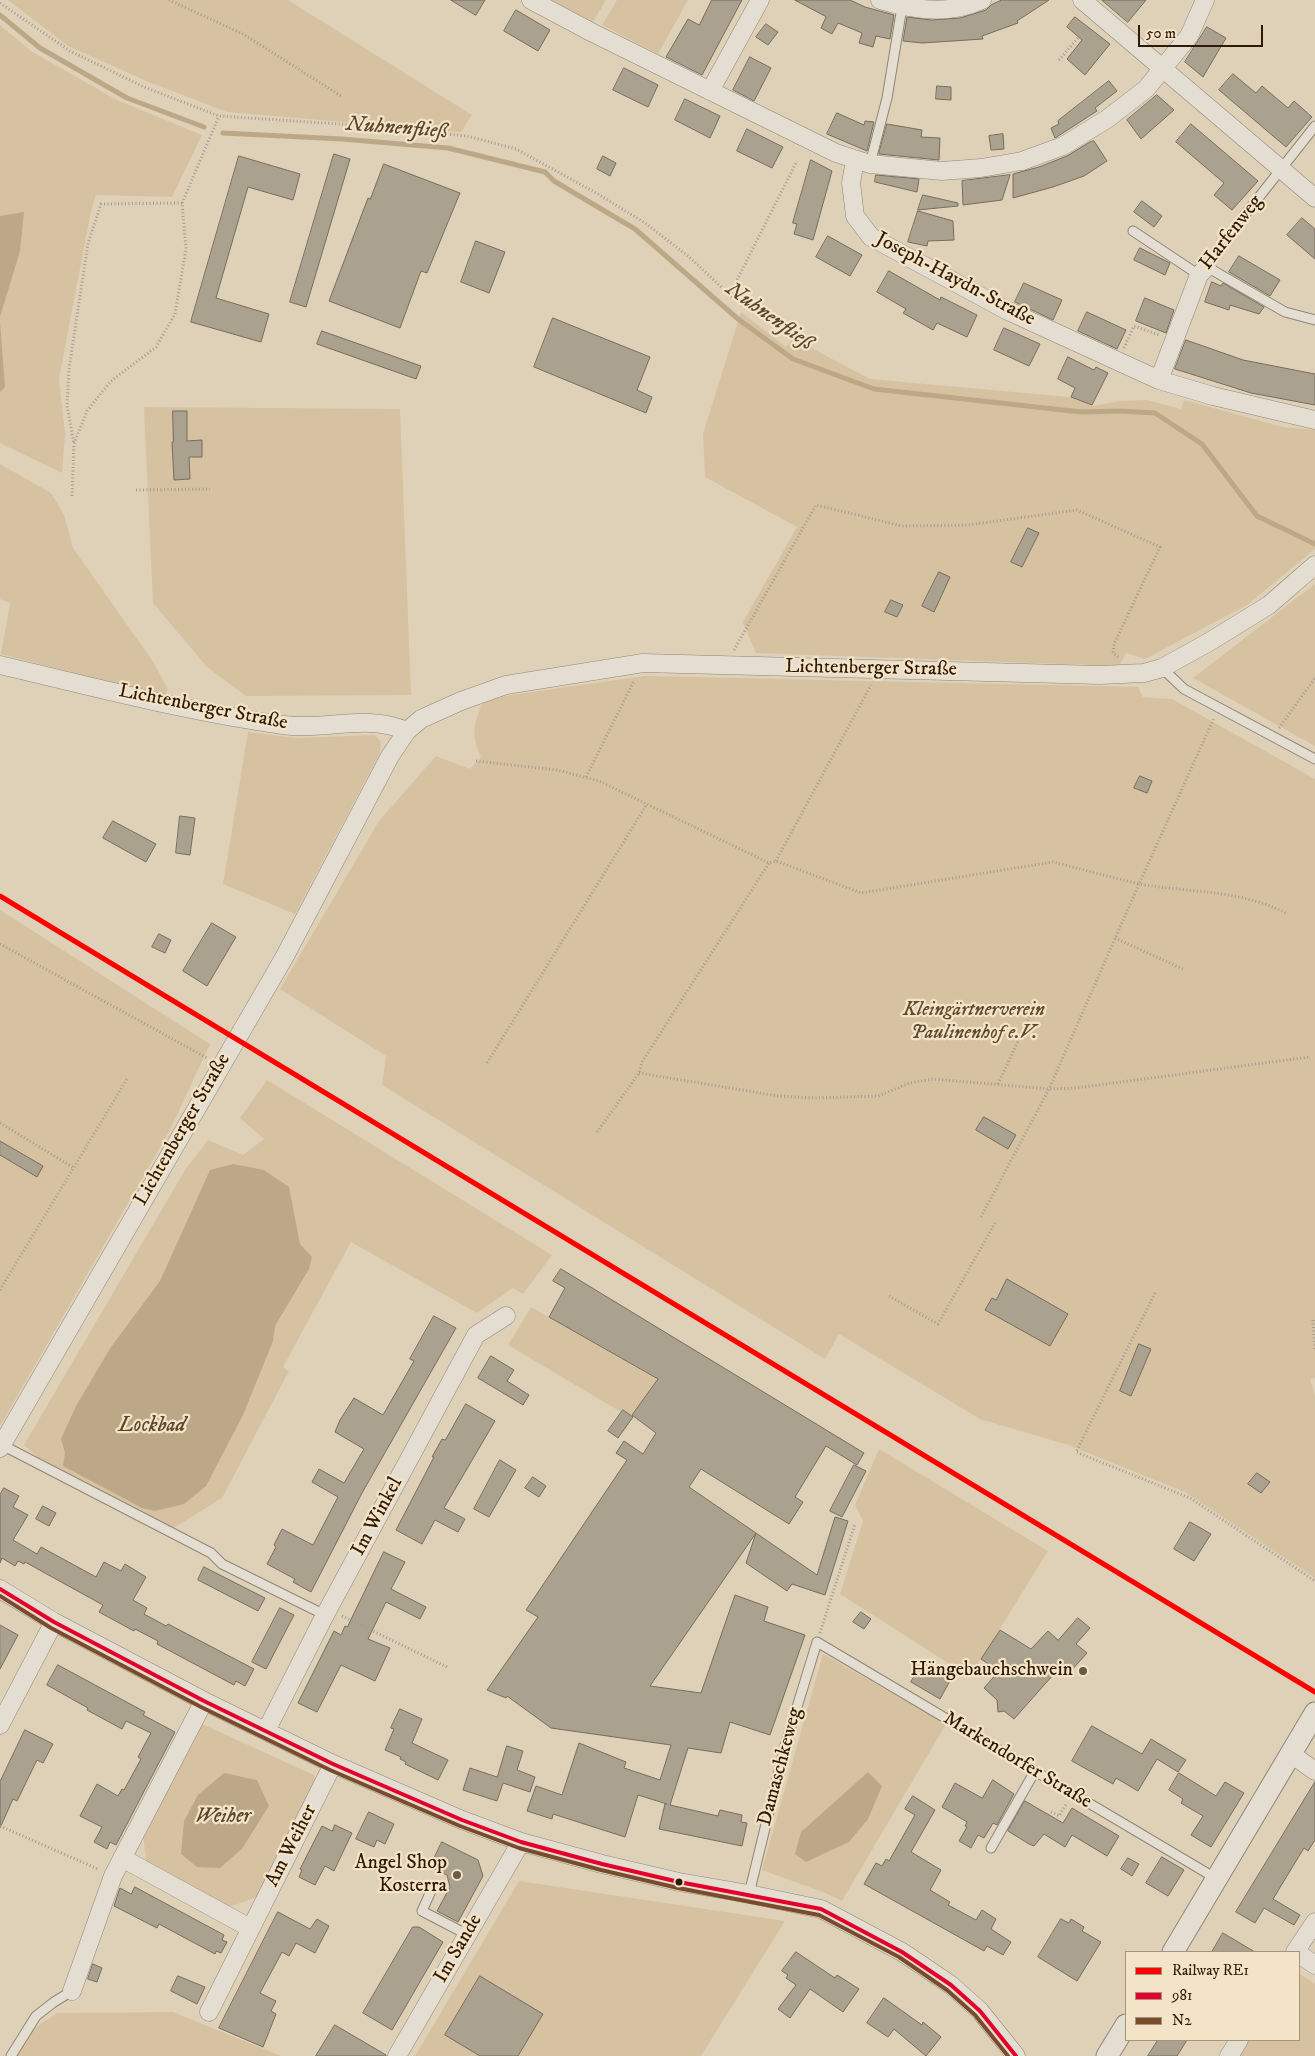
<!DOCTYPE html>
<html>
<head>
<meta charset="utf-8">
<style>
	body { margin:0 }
	#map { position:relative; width:1315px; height:2056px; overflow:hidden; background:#dfd1b8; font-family:"IM FELL DW Pica",serif }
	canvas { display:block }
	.legend { position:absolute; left:1125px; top:1951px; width:175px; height:90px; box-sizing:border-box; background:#f4e4c7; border:1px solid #a5937b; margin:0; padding:6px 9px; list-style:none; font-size:15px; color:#2f1a08 }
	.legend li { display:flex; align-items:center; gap:10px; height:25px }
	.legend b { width:25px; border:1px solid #a5937b }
	.scale { position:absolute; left:1138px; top:25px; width:125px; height:22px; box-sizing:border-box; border:2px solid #2f1a08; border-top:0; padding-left:6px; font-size:15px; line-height:18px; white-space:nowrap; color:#2f1a08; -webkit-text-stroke:4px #f4e4c7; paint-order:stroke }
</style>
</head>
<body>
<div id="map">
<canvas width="1315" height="2056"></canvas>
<ul class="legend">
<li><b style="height:6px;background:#f00"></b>Railway RE1</li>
<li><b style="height:6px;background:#e4002b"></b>981</li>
<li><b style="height:6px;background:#7a4b2a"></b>N2</li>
</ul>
<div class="scale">50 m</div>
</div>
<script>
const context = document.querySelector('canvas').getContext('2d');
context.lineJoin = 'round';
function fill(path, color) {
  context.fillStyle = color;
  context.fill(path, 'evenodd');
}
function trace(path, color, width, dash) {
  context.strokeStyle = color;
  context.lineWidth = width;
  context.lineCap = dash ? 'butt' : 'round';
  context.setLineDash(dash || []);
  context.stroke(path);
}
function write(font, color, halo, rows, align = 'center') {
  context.font = font + ' "IM FELL DW Pica",serif';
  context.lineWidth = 4.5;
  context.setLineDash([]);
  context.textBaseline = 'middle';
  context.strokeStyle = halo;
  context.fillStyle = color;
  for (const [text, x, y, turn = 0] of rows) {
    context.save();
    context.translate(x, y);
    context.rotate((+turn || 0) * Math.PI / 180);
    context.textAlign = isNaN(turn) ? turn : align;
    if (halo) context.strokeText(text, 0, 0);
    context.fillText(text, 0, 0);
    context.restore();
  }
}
fill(new Path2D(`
	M8,0H288L472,115L461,132L227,112L151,83L68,46Z
	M551,0H606L593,22Z
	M617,0H688L658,54L602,25Z
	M0,25L31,51L117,100L202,135L172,197L96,195L91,211L59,379L65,434L62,473L0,443Z
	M741,312L786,347L795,336L815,350L870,379L1069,397L1093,406L1120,401L1147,400L1181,409L1184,400L1283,427L1315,430V549L1247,605L1145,659L1126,653L1119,666L756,653L743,622L797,527L705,477L703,434Z
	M144,407L400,409L411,695L246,696L207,667L153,603Z
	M0,464L51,493L64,515L73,548L154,663L168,690L163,696L1,654L10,603L0,599Z
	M1315,584V746L1193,678Z
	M644,676L1138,687L1143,697L1172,699L1315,779V1378L1310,1379L1315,1396V1578L1185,1492L1068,1445L980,1419L839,1334L825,1359L382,1085L386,1056L280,989L379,821L436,756L470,769L481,757C471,735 473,726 482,704L504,696Z
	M248,732L296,738L375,735L381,742L380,753L295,914L223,884Z
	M0,910L210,1044L170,1130L0,1426Z
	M267,1080L552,1255L523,1294L513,1288L477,1313L351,1242L283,1367L289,1371L222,1498L172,1529L39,1458L24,1445L185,1170L208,1140L243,1155L264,1139L240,1118Z
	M531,1307L658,1380L631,1415L623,1410L621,1412L508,1345Z
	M879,1449L1048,1551L970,1677L840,1594L863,1521L855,1505Z
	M823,1654L946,1724L842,1901L823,1892L762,1870ZM868,1773L849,1842L835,1803Z
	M202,1724L314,1775L316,1781L257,1897L229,1907L146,1861L143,1835ZM269,1806L242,1849L220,1868Z
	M519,1881L785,1921L701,2056H415Z
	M1299,1973L1315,1984V2056H1234L1244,2040H1299Z
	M173,2012L281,2056H16L32,2030L57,2013Z`), '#d6c2a1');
fill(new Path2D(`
	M24,212L20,251L0,317V216Z
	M0,322L5,387L0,392Z
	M233,1164L264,1170L289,1187L300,1244L312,1257L309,1269L275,1326L273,1341L243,1415L206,1486L184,1504L155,1511L142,1508L63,1466L65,1453L61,1439L76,1406L111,1347L160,1281L210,1170Z
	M868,1772L882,1786L868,1819L849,1842L806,1862L795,1854L801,1832Z
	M224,1773L257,1780L269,1806L242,1849L220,1868L197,1867L181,1854L184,1821L198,1795Z`), '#bca887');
trace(new Path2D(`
	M0,15L40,48L127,98L204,127
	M223,133L342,139L448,148L545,172L554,181L635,229L738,319L793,359L874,389L1081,412L1121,411L1155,413L1202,444L1257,516L1315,544`), '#bca887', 5);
const building = new Path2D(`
	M451,0H485L476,15Z
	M712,0H742L702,75L666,57L688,19L699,25Z
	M795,0H850L865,7L894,15L890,39L876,36L873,47L859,43L862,33L838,23L832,34L821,28L826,17Z
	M1002,0H1049L1017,21L1018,23L982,36L983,39L922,43L903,41L907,17L931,20L960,18L986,10L991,5Z
	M1102,0H1146L1128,22Z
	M516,10L550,30L538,51L504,31Z
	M1075,17L1110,44L1085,75L1067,59L1082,40L1067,27Z
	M766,24L778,32L768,45L756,37Z
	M1207,27L1226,38L1203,77L1185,62Z
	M750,57L771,68L754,101L733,90Z
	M624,68L658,85L648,107L613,90Z
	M1233,74L1256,93L1262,86L1288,108L1294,101L1312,117L1286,147L1219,90Z
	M1109,81L1117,91L1095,108L1097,111L1055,138L1051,128L1059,124L1058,121Z
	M937,86L951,87V100L936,99Z
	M1157,95L1174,110L1141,139L1127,120Z
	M685,99L720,116L710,138L675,120Z
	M837,113L864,125L865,121L874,122L867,151L827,134Z
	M887,124L922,130L921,137L940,138L939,160L879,154Z
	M1191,124L1258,181L1232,210L1214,195L1224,183L1176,142Z
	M747,129L783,147L772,168L737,151Z
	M1003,134L1004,149L991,150L989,136Z
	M1094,141L1107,161L1084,176L1053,187L1013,198V174L1039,167L1067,156L1090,142Z
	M334,154L350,159L306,307L290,302Z
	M239,156L300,174L293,200L248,187L216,298L269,314L261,342L191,322Z
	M603,156L616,163L610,176L597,169Z
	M811,160L832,171L813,240L794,234L797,224L793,223Z
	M384,164L460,193L427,273L421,271L400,328L329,301L368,198L370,199Z
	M876,175L919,179L917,192L875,182Z
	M1010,175L1002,200L963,205L962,181Z
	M923,195L958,203V206L918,210Z
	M1142,201L1162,216L1154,227L1134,212Z
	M918,211L953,221L954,240L928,241L927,246L908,242Z
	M1302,218L1315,229V259L1287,235Z
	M828,236L862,255L850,276L816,257Z
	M476,241L505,252L489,293L461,282Z
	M1140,248L1170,263L1165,275L1134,260Z
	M1239,256L1280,280L1270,296L1229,272Z
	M889,271L940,300L941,297L977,315L967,337L937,323L933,330L903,313L906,309L877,292Z
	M1212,282L1221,286L1223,283L1264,307L1259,314L1230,305L1229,310L1205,302Z
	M1024,283L1062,300L1053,320L1015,302Z
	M1145,298L1174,310L1166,333L1136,321Z
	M1087,312L1126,330L1117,349L1078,331Z
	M553,318L650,357L637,390L652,397L646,413L534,367Z
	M1004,328L1040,344L1029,366L994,350Z
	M322,331L421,366L416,379L317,344Z
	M1186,340L1243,360L1315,374V405L1251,393L1175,369Z
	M1068,357L1094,370L1096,367L1108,373L1092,405L1071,397L1075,388L1058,379Z
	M173,411H187V441L202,440V457H189L190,479L174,480L172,442H173Z
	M1028,528L1039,533L1022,567L1011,562Z
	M939,572L950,577L934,612L922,606Z
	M891,600L903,605L897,617L885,612Z
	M1140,776L1152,781L1147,793L1134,788Z
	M180,816L195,818L190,855L176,853Z
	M113,821L156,844L146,862L103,838Z
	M212,923L236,937L207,986L183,971Z
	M159,934L171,940L165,953L152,947Z
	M984,1117L1016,1135L1008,1149L976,1130Z
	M0,1141L43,1166L37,1177L0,1155Z
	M561,1269L864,1453L857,1465L826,1446L795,1497L803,1502L789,1524L701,1469L689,1487L817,1575L835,1517L848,1521L825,1595L792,1584L787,1591L746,1563L756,1533L650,1686L701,1693L735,1595L768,1607L764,1621L805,1635L770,1735L730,1722L721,1753L688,1748L670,1805L718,1816L720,1810L742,1815L741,1822L747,1823L742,1846L659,1829L665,1804H667L638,1795L625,1837L553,1814L552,1819L527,1811L536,1786L562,1795L579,1743L626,1762L624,1768L660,1780L671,1745L551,1728L507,1696L506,1698L487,1690L538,1617L526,1610L627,1460L616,1453L624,1441L643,1454L656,1433L632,1415L658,1379L549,1317L565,1288L553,1281Z
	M1007,1279L1068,1314L1050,1346L985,1310L992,1298L996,1300Z
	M434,1316L456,1328L362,1493L311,1592L293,1582L295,1579L267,1564L276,1547L274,1545L282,1529L313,1545L338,1497L312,1482L319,1469L344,1483L364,1449L335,1432L340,1420L354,1398L383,1415L414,1361L410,1359Z
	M1139,1344L1151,1349L1131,1396L1120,1391Z
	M491,1356L514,1370L507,1381L529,1395L523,1405L478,1378Z
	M466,1404L495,1421L444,1508L465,1519L458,1532L435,1520L422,1544L396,1530L434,1457H432L442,1439L445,1440Z
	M623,1410L633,1417L618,1438L608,1431Z
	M500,1460L516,1470L489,1517L474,1509Z
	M854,1465L866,1471L842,1517L830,1511Z
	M1257,1473L1270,1482L1261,1493L1248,1484Z
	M533,1477L546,1486L539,1497L525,1488Z
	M4,1488L19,1496L13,1507L28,1515L13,1540L37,1554L41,1547L96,1577L104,1562L121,1571L125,1564L146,1577L133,1600L147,1608L144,1614L166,1626L168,1624L254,1669L245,1686L236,1681L234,1685L157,1644L158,1641L135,1629L134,1631L99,1612L103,1605L25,1562L24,1564L18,1561L15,1566L2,1558L0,1563V1495Z
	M43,1506L56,1513L49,1526L36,1519Z
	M1190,1522L1211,1534L1194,1561L1174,1549Z
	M384,1552L405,1562L391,1589L426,1607L420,1619L386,1602L368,1639L390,1648L375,1681L341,1665L317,1712L298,1703L334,1631L341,1635L345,1626L347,1627Z
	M204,1567L265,1598L258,1611L198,1580Z
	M280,1608L294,1615L266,1669L252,1662Z
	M861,1612L871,1619L864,1629L853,1622Z
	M1078,1618L1090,1628L1076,1644L1087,1653L1069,1673L1061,1666L1014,1719L1004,1711L998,1712L997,1700L984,1688L999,1671L981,1659L1000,1630L1031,1649L1048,1631L1058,1640Z
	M0,1625L18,1635L0,1669Z
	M923,1663L951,1679L940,1699L911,1682Z
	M58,1665L145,1712L143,1715L175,1732L116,1845L110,1842L107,1849L94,1842L102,1827L80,1816L97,1784L118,1796L122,1789L124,1790L141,1759L138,1757L151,1733L126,1721L122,1729L87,1710L88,1708L47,1685Z
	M400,1709L422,1719L412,1743L448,1760L438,1780L405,1764L406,1762L400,1759L401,1757L385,1750L394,1729L391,1728Z
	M1092,1726L1142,1754L1151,1739L1186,1760L1178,1772L1157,1759L1138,1791L1116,1778L1113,1784L1072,1761Z
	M25,1730L53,1744L43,1763L37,1760L17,1801L13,1799L0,1828V1782Z
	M507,1746L523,1751L517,1770L535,1777L530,1792L503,1783L497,1801L463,1790L470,1768L497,1777Z
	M1179,1773L1216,1796L1225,1782L1244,1793L1211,1847L1191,1835L1203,1816L1181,1803L1183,1799L1169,1790Z
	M993,1780L1014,1794L997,1825L993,1823L984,1838L978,1835L971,1848L959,1841L967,1827L965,1826L967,1822L942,1807L955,1783L982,1798Z
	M1315,1782V1840L1308,1851L1304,1848L1273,1899L1300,1915L1294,1925L1264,1908L1255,1923L1236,1912Z
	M913,1796L935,1810L911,1852L941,1870L930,1890L950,1902L948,1905L976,1920L982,1910L996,1919L991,1929L1011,1942L1003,1955L987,1946L984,1951L864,1884L876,1863L882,1866L886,1859L889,1861L915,1815L905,1809Z
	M1025,1801L1063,1823L1072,1808L1119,1836L1107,1856L1072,1835L1065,1847L1044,1834L1034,1846L1029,1844L1008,1831Z
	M369,1812L394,1824L385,1844L377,1840L374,1847L356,1839Z
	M335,1825L352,1833L334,1871L325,1866L315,1885L299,1877L302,1870L300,1869L322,1826L332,1831Z
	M442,1842L478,1860L483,1876L458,1922L437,1911L450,1887L447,1875L430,1867Z
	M1162,1857L1184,1870L1168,1896L1146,1883Z
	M1128,1858L1139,1864L1132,1876L1121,1869Z
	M135,1887L224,1935L222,1940L227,1942L221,1953L216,1951L215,1954L159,1924L157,1928L114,1906L120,1888L131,1894Z
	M278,1912L310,1929L317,1919L329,1926L315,1953L296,1943L289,1956L282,1952L260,1993L276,2001L271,2011L276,2014L263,2047L219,2028Z
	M1061,1919L1069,1923L1071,1919L1084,1927L1082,1931L1101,1942L1077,1981L1038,1957Z
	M413,1927H419L443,1942L392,2030L363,2013Z
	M1223,1933L1255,1952H1212Z
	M796,1952L835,1978L837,1975L859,1989L843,2012L810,1989L790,2018L778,2009L796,1985L786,1978L788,1975L782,1971Z
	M93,1964L102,1968L97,1982L88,1979Z
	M178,1976L205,1987L197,2004L171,1991Z
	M480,1976L543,2014L518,2056H480L445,2035Z
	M884,1998L922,2025L923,2022L941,2037L926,2056L894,2029L888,2037L867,2023Z
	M335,2025L386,2055V2056H316Z
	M1158,2040H1187L1177,2056H1148Z`);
fill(building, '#aba18f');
trace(building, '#776d5e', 1);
const service = new Path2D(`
	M870,164L887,98L902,7
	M1244,216L1315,126
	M1133,231L1199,275
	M1207,267L1285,312L1315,320
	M1162,668L1184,689L1315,759
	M2,1445L211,1553L222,1564L325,1615
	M991,1848L1035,1771
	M431,1891L422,1911L468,1935
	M749,1894L785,1746L817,1642L1217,1879
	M11,2056L36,2016L54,2002L72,1991`);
const minor = new Path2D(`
	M531,0L593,33L836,153L870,164L942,171L981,168L1022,161L1063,146L1107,119L1146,89L1189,36L1205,0
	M880,0C912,10 951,15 982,0
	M1082,0L1315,198
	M710,91L760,0
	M855,160L851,183L855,216L871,237L1006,310L1159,380L1213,396L1315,420
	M1159,380L1199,275L1207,267
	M0,665C94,687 188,712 283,725C326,731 366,713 407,731
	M0,1448L285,956L390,756L407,731L421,719L461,701L506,685L643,663L1100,675L1144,673L1162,668L1209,642L1269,605L1315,565
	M0,1589L54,1622L204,1701L333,1764L462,1820L521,1842L602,1864L679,1882L749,1894L821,1909L902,1952L951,1985L980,2011L1016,2056
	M0,1725L54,1622
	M266,1731L325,1615L476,1335L506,1316
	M1291,1754L1315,1771
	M122,1858L250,1928
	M1295,1952L1315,1922
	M1299,1954L1315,1965
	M72,1991L113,1876L204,1701
	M209,2012L333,1764
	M397,2056L521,1842
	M1229,2056L1239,2040`);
const tertiary = new Path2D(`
	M1173,1952L1315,1713
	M1107,2056L1126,2025`);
trace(service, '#908675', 11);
trace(minor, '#908675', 19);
trace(tertiary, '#908675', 23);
trace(new Path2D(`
	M169,0L243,34L341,96
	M0,3L70,51L144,87L219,116L354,125L467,136L516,149L598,194L645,223L688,256L731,296L737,280L797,161
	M1059,60L1088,26
	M182,203L219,116
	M1213,253L1237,225
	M1124,348L1134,326L1159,335
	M136,490L210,489
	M72,496L74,444L87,411L111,381L156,347L175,314L186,249L182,203L101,204L88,243L69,369L67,406L74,444
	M734,650L816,505L902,526L968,525L1077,510L1160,547L1114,644L1113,653L1118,657
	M1279,728L1315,678
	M476,761L557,770L599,781L769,863L776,861L861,893L1053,862L1139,884L1214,718
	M586,777L634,681
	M776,861L871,685
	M1115,938L1185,970
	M0,944L207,1058
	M487,1063L647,804
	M639,1073L778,1096L815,1098L878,1096L910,1083L933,1079L1049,1089L1076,1088L1309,1057
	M998,1084L1030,1016
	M0,1123L74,1168
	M597,1132L639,1073L642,1062L769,863
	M981,1217L1049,1089L1139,884C1191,893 1238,889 1286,913
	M0,1290L127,1079
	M1155,1293L1076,1452L1190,1498L1315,1581
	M889,1296L938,1324L995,1223
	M1313,1320L1315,1351
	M342,1616L447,1667
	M820,1633L855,1524
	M1051,1812L1059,1816L1067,1803
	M0,1826L98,1869`), '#a29b90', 3, [1, 2.5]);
trace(service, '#e4ded2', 9);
trace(minor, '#e4ded2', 18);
trace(tertiary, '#e4ded2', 21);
trace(new Path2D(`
	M0,1589L54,1622L204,1701L333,1764L462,1820L521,1842L602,1864L679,1882L821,1909L902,1952L951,1985L980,2011L1016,2056`), '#e4002b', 4);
trace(new Path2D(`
	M0,1596L51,1628L201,1707L330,1770L460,1826L519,1848L601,1870L678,1888L819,1915L899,1957L947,1990L975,2015L1008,2056`), '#7a4b2a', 4);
trace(new Path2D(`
	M0,896L1315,1692`), '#f00', 5);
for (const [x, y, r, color] of [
	[1083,1671,5,"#6d5a46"],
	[457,1875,5,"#6d5a46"],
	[679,1882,4.5,"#2f1a08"]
]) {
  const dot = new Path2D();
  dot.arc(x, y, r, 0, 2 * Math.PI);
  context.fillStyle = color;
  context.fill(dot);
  trace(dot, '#f4e4c7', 2);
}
write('20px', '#2f1a08', '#f4e4c7', [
	["Harfenweg",1232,233,-52],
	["Joseph-Haydn-Straße",955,280,28],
	["Lichtenberger Straße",871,669,1],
	["Lichtenberger Straße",203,708,11],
	["Lichtenberger Straße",183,1130,-60],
	["Im Winkel",378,1517,-62],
	["Markendorfer Straße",1017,1761,31],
	["Damaschkeweg",781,1767,-75],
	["Am Weiher",292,1846,-63],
	["Im Sande",459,1949,-60]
]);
write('italic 20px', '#5f4930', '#f4e4c7', [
	["Kleingärtnerverein",974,1011],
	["Paulinenhof e.V.",974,1034]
]);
write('20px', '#2f1a08', '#f4e4c7', [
	["Hängebauchschwein",1073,1671],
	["Angel Shop",447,1864],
	["Kosterra",447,1887]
], 'right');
write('italic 21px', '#5b452d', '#f4e4c7', [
	["Nuhnenfließ",397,129,4],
	["Nuhnenfließ",769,317,35],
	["Lockbad",152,1427],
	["Weiher",223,1818]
]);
</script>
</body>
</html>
